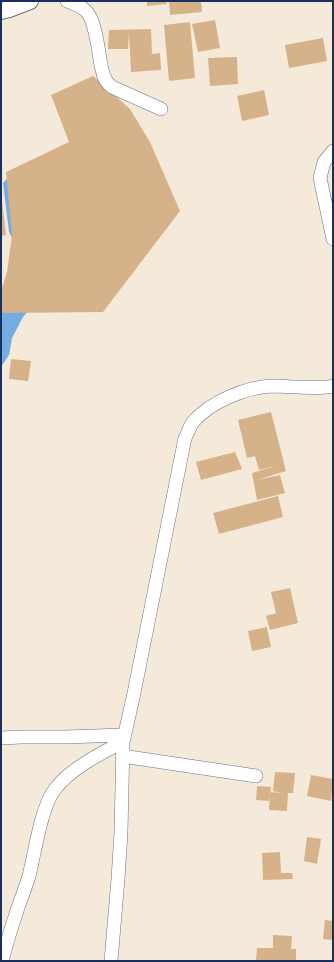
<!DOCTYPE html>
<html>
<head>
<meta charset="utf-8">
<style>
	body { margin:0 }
	#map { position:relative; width:334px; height:962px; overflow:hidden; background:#f5eada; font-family:Delius,sans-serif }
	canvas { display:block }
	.frame { position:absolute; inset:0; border:2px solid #1b2f5e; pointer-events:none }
</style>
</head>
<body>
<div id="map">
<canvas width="334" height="962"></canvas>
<div class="frame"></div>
</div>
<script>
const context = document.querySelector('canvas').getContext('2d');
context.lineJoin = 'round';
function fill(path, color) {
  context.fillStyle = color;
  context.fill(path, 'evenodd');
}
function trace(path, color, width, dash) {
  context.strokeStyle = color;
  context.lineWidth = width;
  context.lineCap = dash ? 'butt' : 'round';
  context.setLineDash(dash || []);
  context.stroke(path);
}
fill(new Path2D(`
	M11,175L31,308L23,317L12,338L9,355L1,367V309L17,247L9,232L3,183Z`), '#75ace4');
fill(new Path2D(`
	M147,1H166L167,4L147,6Z
	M169,1H201L202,12L170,15Z
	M215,20L220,48L198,52L192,24Z
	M190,22L195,78L169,81L164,25Z
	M151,29L152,54L160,53L161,70L131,72L129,33L128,49H108L109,30Z
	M323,38L327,61L289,68L285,45Z
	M237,57L238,84L210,86L208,58Z
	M93,76L130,109L150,142L180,211L103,312L1,313V291L7,272L12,235L6,172L69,142L51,95Z
	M264,90L269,115L242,121L237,96Z
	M1,201H2L6,235L1,236Z
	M11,359L31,361L28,381L9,379Z
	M271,412L286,471L257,480L280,475L285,493L257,500L252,473L276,466L259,470L255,456L247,458L238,420Z
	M235,452L242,469L201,480L196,462Z
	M278,496L283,517L219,534L213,513Z
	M290,588L298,623L270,630L266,616L276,613L271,592Z
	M267,627L271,647L252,651L248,631Z
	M275,772L295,773L293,793H288L287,811L269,810L270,792L283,793L273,791Z
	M311,775L333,779L331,801L307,796Z
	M257,786L271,787L269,801L256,800Z
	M307,837L321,839L317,864L304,861Z
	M280,852L281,873H292L293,879L263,880L262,853Z
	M325,920L333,921V940L323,939Z
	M273,935L292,936L291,949H296V961H256L257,948H273Z`), '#d6b28a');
const minor = new Path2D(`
	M67,1C73,3 81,6 86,11C96,21 98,50 101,65C103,74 104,81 112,87L161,109
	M333,151L324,162L320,178L333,239
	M1,738L21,737H64L124,735
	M122,756L256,776
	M2,961C6,946 10,931 15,917C19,903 25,890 29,876C35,852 41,807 55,789C70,769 101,753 123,742
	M111,961L118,879L121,832L123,742L133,698L185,438C188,433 190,426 193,422C210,402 246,387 272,386C292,386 313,390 333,386`);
const tertiary = new Path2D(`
	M1,11L9,9L30,1`);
trace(minor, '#677089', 14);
trace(tertiary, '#677089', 18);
trace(minor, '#fff', 13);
trace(tertiary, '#fff', 16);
</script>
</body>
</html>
